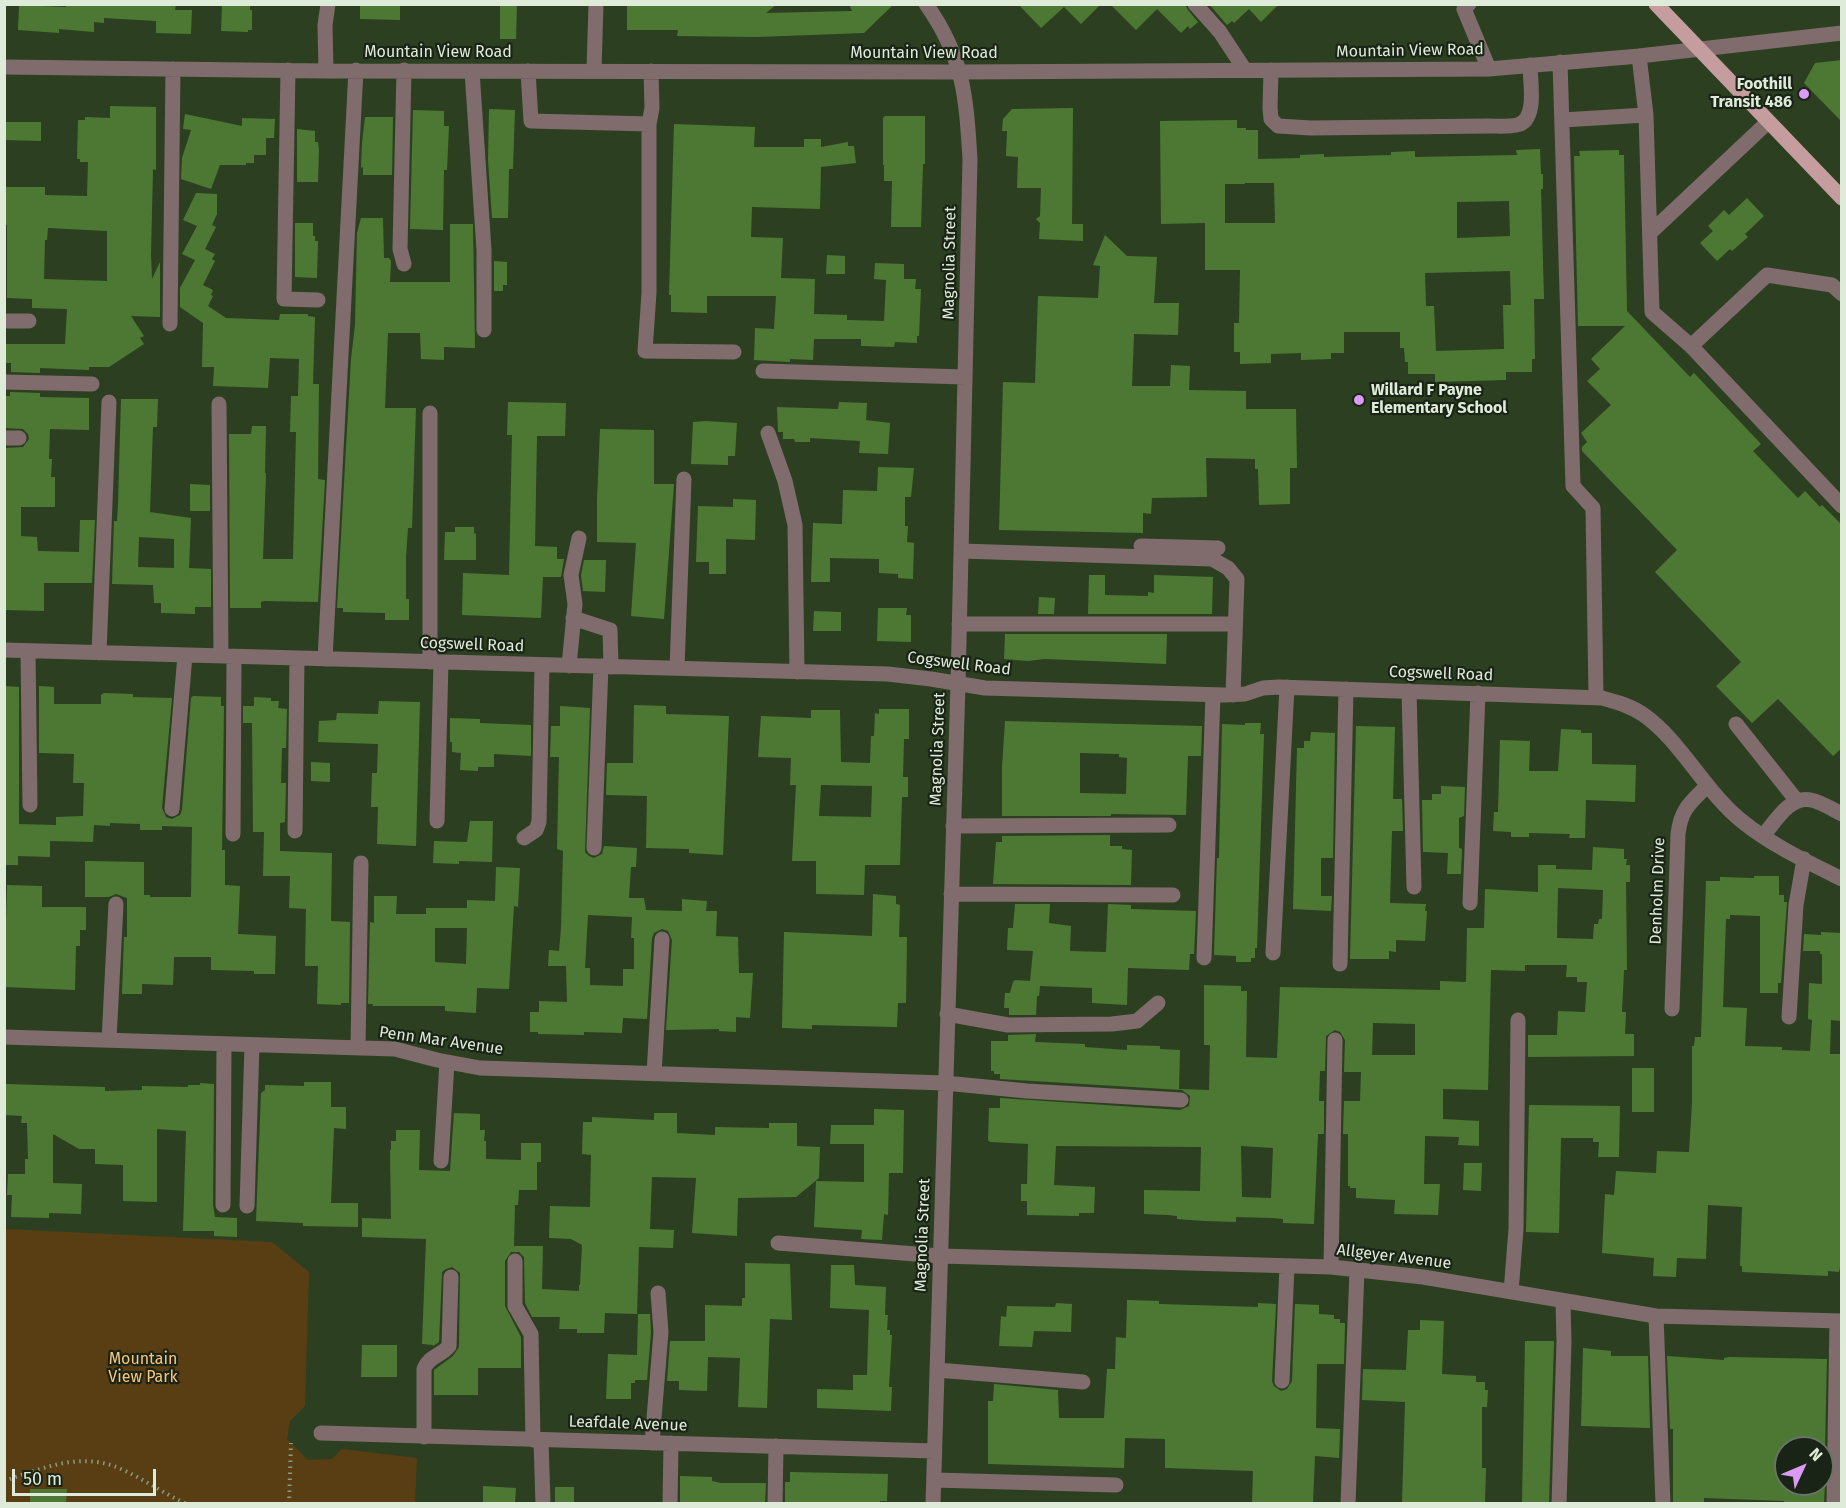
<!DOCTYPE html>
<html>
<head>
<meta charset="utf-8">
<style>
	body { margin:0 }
	#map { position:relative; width:1846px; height:1508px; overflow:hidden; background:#2c4021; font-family:"Fira Sans",sans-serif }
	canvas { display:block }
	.frame { position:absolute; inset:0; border:6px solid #deebd8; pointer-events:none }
	.north { position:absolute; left:1774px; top:1436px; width:60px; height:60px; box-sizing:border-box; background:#1a2416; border:2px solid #687464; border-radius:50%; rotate:46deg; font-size:16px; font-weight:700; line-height:24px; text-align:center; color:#deebd8 }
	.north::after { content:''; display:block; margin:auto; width:21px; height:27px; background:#da9af6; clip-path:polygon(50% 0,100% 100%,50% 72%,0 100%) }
	.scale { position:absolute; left:12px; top:1469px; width:144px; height:27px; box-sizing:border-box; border:3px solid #deebd8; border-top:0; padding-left:8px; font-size:18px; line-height:21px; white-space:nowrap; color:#deebd8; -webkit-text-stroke:4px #1a2416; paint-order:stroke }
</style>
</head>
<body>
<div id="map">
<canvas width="1846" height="1508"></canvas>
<div class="frame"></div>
<div class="north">N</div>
<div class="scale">50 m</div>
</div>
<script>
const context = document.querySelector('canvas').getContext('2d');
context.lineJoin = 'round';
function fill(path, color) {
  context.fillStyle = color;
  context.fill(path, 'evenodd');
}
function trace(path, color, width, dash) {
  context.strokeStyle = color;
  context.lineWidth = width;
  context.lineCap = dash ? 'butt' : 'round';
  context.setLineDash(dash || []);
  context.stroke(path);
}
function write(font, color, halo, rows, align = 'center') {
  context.font = font + ' "Fira Sans",sans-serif';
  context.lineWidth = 4.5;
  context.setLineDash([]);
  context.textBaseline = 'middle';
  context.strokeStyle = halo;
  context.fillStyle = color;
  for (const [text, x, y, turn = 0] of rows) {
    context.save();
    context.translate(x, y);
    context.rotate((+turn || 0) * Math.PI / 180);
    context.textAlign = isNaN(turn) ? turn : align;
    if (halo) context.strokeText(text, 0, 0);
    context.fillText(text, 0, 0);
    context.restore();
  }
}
fill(new Path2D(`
	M5,1229L272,1242L309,1272L305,1406L290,1421L287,1439L308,1460L332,1459L342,1449L417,1458L415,1503L5,1504Z`), '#5a3e13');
fill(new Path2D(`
	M66,4H176L175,10H192L191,34L156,33V21L104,18V23L94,22V32L59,29V33L18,30L19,5L66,7Z
	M222,4H250V10H252V30H248V32L221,31Z
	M360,4H400V20L360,19Z
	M500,4H517L516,39H500Z
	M627,4H777L766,13L852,11L849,4H894L864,33L757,37L677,36L678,30H627Z
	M1018,4H1101L1081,24L1064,7L1041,28Z
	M1153,4H1185L1188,10L1198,22L1190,29L1188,26L1181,33L1157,9L1136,30L1111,5Z
	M1209,4L1244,5L1279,4L1261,22L1249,9L1234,23L1232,21L1227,25Z
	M1842,60V122L1804,83L1815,63Z
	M110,106L156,107V170L153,169L151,254L152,279L160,262V317L131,316L144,336L140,338L144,344L109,367H89V370L40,368V373L11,372V363H4V344H65L67,309L32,308V299L7,298V225H4V187H45V195L87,196L88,162H80V159H77L78,120H85V117L110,118ZM48,228L107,231V281L44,279L45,240H47Z
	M1073,108L1072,224H1083V241L1039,239L1040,223L1036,219L1040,216L1041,188H1017L1018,157L1006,156L1007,131H1002L1003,119L1012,109Z
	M489,109L515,110L513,169H509L508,218H492L488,160Z
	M413,110L444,111V126H449L447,170H444L443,230L410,229Z
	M185,114L242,126V118L275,119L274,138H266V155H254V163H246V165H220L211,189L181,179L182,158L191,130L183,129Z
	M885,116H925V164H923L921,227H891L892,181H884V165H883V118Z
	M365,117H393L392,175H363V167L361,168L362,143Z
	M1237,120V128H1246V130H1258V159L1300,158V155L1324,154V157L1391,155V152L1415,151V157L1517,155L1516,150L1540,149L1541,174H1543V189H1541L1544,299H1534L1535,359H1532V372H1506V380L1435,382V374H1408V362H1405L1404,348H1400V332H1344V353H1331V359L1301,360V353L1271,354V363L1240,364V352H1234V323H1239L1240,270H1205V223L1161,224L1160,121ZM1245,183H1274L1275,223H1225V184H1245ZM1509,201L1510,236L1457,238V202ZM1510,271L1511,305H1503L1504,349L1436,351L1434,306H1426L1425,273Z
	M4,122H41V141L4,140Z
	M674,124L755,127L754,147H804V139H821V147L848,142V146H854L856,163L821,167L820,209L752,207L751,237L783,238L781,278L815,279L814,314L847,315V320L884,321L886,280L874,279L875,263L904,264V279H916L915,289H921L919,336H917V343L895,342L894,347L861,346V339H814L813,360L790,359V362L754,360L755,328L774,329L776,296H707V313L671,312V295H669Z
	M297,129L315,131V142H318L319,150L318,182H297Z
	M1619,150V155H1624L1627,311L1690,377L1694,373L1761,444L1753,451L1798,498L1805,491L1820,507L1822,505L1842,525V748L1833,756L1778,699L1752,723L1716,686L1741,662L1655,572L1677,550L1582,451V447L1587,442L1581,433L1611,405L1587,381L1600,369L1591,359L1625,326H1578L1574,156H1580L1579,151Z
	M196,193L217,194V214L212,225L216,227L205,249L215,254L212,259L215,261L203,285L213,290L211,295L213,296L208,306L226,318L279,320L280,314H308V316L315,317L313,384H319L318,479L325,480L318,602L264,601L261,602V608H230L229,434H251L252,426H266L265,473H266L263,559H293L296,432H290L291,396H298L299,359L270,358L268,388L213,386L214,367H202L203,323L180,307V288L195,260L182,254L197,226L183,220Z
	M1747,198L1764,216L1745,234L1748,237L1732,251L1730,249L1717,261L1700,243L1713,231L1708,226L1724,210L1729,215Z
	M361,218H383L384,258H389L391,261L390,282H450V224H473L475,348L444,347V360L421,359L420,333H388L385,408H416L412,528H408L406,556V599H409V620H385V613L343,612V608H337L351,359L355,325L357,233Z
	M295,223H313V236H315V241H318L317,278L295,277Z
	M1105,235L1127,256L1157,257L1154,303H1179L1178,335L1134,334L1132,386H1170L1171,365L1190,366L1189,390L1246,391V409H1296L1297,468H1290V504L1259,505L1258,469H1255V459L1206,458L1207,497L1152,498L1151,514L1143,513V533L999,530L1003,382L1035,383L1038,296L1098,298L1100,266L1093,265Z
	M827,255L845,256V274H826Z
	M494,261L507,262V285H503V291H494Z
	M10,392L40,393V397L89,398V430L50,429L49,459H52L51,477H55V507H21V536L37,537L38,551L79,552L80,520H95L92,583H44V611L4,610V448L23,447L29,439L28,434L23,429L4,428V396H10Z
	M121,399H158L157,427H153L150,512L191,518L189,568L211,569V607H195V614L161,613V603H154L153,585L112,584L114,521H117L118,505ZM139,537L174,539V568L138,567Z
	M508,402L566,403L565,436H537L535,546L557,547V559H564L561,577H543L541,618L462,615L463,573L509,575L512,435H507Z
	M839,402L867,403L866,420L890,423L888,454L859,453L860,441L810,438V442H795L794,439H783V432H778L777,407L838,409Z
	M706,421L737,423L735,456H728V465L691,464L693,422Z
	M600,429L654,430V484H674L664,619L631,616L636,543L597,542V500Z
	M878,467L914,468L911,497H905V526H908L907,542L914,543L913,579L898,578V574L879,573V559L830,558V582H811L813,523L842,524L843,490L877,491Z
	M190,484L210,485V511H190Z
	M733,499L756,500L755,540L726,539V574H709V562H696L698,506L733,507Z
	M455,527H474V534L476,533V560H444L445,532H455Z
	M584,560H606L605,592L583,591L581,575Z
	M1089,575H1105V595L1148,596V592L1154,593V575L1213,577L1212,614H1088Z
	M1039,597L1055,598L1054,614H1038Z
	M878,608H907L906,615H911V642L877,641Z
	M814,611L841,612V631H813Z
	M1005,634H1167L1166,664L1045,659L1028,661L1004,659Z
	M4,686L19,687V824L56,825V817L83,816L84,783H73L74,754L39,753V686L54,687V704H101V695L104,693L133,694V697L172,698L162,808L166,817L172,819L180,815L182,810L191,698L193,696L221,697V706H224L222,850H225V885L240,886L238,934L276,936L275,974H254V971L211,970V957H174L173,985L142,984V994H122L124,937H127V898L116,894L109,897H85V861L144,862V895H150V897H191L192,827L162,826V830H140V824L110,823V826L94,825L93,842L50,841V857L18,856V865H4Z
	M254,697L271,698V701H279L278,708L287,709L286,748H282L281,783H286L285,822L280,823V851L332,853L331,921L350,922L349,1003H341V1005L317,1004L318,966H305L306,909L289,908L290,876H263L264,832H253L252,723H243V706H254Z
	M379,701L420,702L416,846L377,844L378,807H371L372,773H377L378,744L318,742L319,721L336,720L337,713L378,714Z
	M634,705L666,706V714L729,716L723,855L689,853V849L646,848L647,796L606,795L607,763H633Z
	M560,706L590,708L585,852L589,856L594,858L602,854L604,846L637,848L636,867H631L629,898H644L646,910L682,911V899L707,901L706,911H717L716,936L738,937L739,973H753L750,1018L736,1017V1032L719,1031V1029L666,1030L672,940L668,931L662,929L654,933L652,938L647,1019L623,1018L622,1033L584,1032V1035L538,1034V1032H530V1012H539V1001L567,1002L566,966H548L549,950L559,951L561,928L563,851L557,849L559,757H550L551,726H560ZM588,915L632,917L631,938H634V969H623V986L590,985V968H585Z
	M879,709H909V739H904L903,777H908V797H902L900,865H865L864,895L816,894V861H792L796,785H790L791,758L758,757L761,716L811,718V710H840L841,762L870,763L871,736H874L875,713L879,714ZM821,785L872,786L871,817L819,816Z
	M450,718L480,719V723L531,725V756L494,754V767H478V771L460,770L461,753L452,752V742H450Z
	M1005,721L1202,726L1201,756H1188L1186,815L1111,814V816H1002V767ZM1080,753L1119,754V757L1127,758L1126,794L1080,793Z
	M1245,723H1261L1260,734H1264L1257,948H1255V958H1251V962H1236V956L1214,955L1217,858H1219L1222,727V724L1245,725Z
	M1356,726L1395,727L1393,799H1402L1403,831H1392L1390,903L1426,904L1425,911H1427L1425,941L1396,940V952L1389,951V959H1350Z
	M1561,729L1581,730V733H1592V764L1636,765L1635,802L1586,800L1585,838H1569L1570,834L1529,833V837H1511V832L1493,831L1494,812H1498L1500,740L1530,741L1529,771H1558Z
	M1311,732L1335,733L1333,858H1321V896H1332L1331,911L1293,909L1297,748H1304V741H1310Z
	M311,762L330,763V782L311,781Z
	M1441,786L1465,787L1464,816L1459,818V848L1462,849L1461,874H1447L1448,853L1423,852L1422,800H1432V794H1441Z
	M470,821H493L492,862L459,861V864L433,863L434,841L467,842Z
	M1110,835V846H1122V849L1132,850L1131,885L993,884L996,842H1002V836Z
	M1593,847L1624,849V859H1627L1626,865H1630V882H1626L1627,970H1624L1622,1012H1626L1625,1034H1634V1056L1528,1057V1035H1557L1558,1011L1585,1012L1587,982H1577V977H1566L1567,965H1525V971L1491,970L1488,1090L1443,1089V1119L1479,1121V1146L1458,1145L1459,1137L1425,1136L1424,1184H1440L1438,1215L1394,1214L1395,1200L1356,1198V1188H1350V1186H1348V1134H1343L1344,1101H1360L1361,1072H1344L1345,1040L1340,1032L1335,1030L1326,1036L1325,1071H1320L1319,1101H1324V1134H1318L1314,1224L1283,1223V1219L1272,1218L1236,1217V1222L1205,1221L1177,1219V1216L1168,1215L1144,1214V1190L1200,1191L1201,1147L1056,1146L1054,1185L1095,1187L1094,1213H1079V1216L1027,1215V1201H1021V1184H1027L1028,1144L990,1142L988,1140L989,1108H1000V1098L1180,1110L1189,1106L1190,1096L1182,1090L1000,1079V1074H994V1071H991V1041H1008V1035L1036,1034L1035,1042L1085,1044V1047L1127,1050V1045L1160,1046V1049L1180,1050L1179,1089L1209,1090L1210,1045H1204V985L1241,986V991H1247L1246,1057L1277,1058L1280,987L1440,990V981L1466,982L1467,928H1484L1485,889L1538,892V865H1556V869L1592,870ZM1558,888L1603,890L1602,919H1599L1598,924H1594L1593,939L1557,938ZM1373,1023L1415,1024V1055H1372ZM1241,1146L1273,1148L1271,1198L1242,1197Z
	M496,867L520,868L518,907L514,906L509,989L477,988L476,1013L445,1011V1006H373V1004H368L370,922L374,923V896H397L396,914H426V908H467V900L495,901ZM435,928H467L466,964L435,962Z
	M1754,876H1779V895H1784V902H1787L1781,983H1778V993H1760V916L1730,915V919H1726L1723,1007L1747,1008L1745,1046L1782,1047V1050L1810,1051L1812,1020L1808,1019L1809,983L1822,984V954H1820V951H1803L1804,934L1821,935V932L1842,933V1021L1831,1020L1830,1054H1842L1840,1267L1839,1272L1828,1271V1276L1742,1272V1266H1740L1742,1207L1708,1205L1706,1259L1677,1258L1676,1277L1653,1276L1654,1258L1602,1253L1605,1194L1614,1195L1616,1171L1656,1173L1657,1151L1689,1152L1692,1103V1046H1694L1695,1037H1701L1706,881H1720V877L1754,878Z
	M7,885L42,886V907H86V930H80V946H76L75,990L4,987Z
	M873,894L896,896V904L900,905L899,937H907L906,1003H898L897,1027L812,1025V1029L782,1028L784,932L872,936Z
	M1015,904H1050L1049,923L1071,926L1070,951L1106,952L1108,904L1131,905V909L1196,911L1194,954H1190L1189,970L1128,968L1127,1005L1092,1003V988L1040,986L1039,996H1037L1036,1015H1009V1008H1004L1005,993H1010L1013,982L1015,980L1030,981L1033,951L1007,950L1008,928H1013Z
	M1632,1068H1654V1112H1632Z
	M304,1082H331V1107H346V1129L334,1128L331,1203H358V1227L303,1226V1223L256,1221L261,1093L265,1090V1085L304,1086Z
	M200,1083L214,1084L213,1205L215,1217L237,1218V1237L214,1236V1231H183L186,1131L157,1129V1202L123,1201V1165L95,1164V1149H79L53,1134V1183L82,1184L81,1214L49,1213V1218L11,1217L12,1195H7L8,1174H25V1159H28L27,1123H21L22,1116L5,1115L6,1084L105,1087V1091L142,1090V1086L188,1087V1085H200Z
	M1529,1105L1620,1106L1619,1157H1598L1599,1142H1593V1138H1561L1559,1233L1526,1232Z
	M874,1109L904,1110L903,1173H889L888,1215L884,1214L882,1240L861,1239L862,1230L814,1227L816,1181L864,1182V1144H830L831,1125H874Z
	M454,1113L480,1114V1130H485L484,1141H486V1159L521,1160V1143H541V1162H537V1190H519L518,1205H515L514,1246H543L542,1289L579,1291V1285H580L582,1245L571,1239L549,1238L550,1206L590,1207L591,1155L582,1154L583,1122H592V1117L654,1120V1113H677V1133L715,1135V1127L769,1128V1123H797V1146L820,1147L819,1178L796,1197L738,1198L737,1236L692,1233L696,1178L652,1177L650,1229L674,1230L673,1248L639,1247L637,1314L605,1313L604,1333H577V1329H559L560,1317H532L525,1303L524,1257L519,1252H511L505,1261V1306L521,1337V1368H478V1395H434V1370L453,1356L459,1347L460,1273L452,1267L446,1269L442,1272L439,1342L433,1346V1345L422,1344L426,1239L362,1237V1218L391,1219L390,1150H391V1141H396V1130H420L419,1170L450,1171Z
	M1464,1163H1482L1481,1191L1463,1190Z
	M745,1263L790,1264L792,1320L770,1319L767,1408L738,1407L740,1358L708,1357L707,1391L679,1390V1381H667L670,1341H705V1305L742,1306V1298H745Z
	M831,1265H854L855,1285L886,1287L885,1315H888L887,1330H890V1335H892L889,1387H892L891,1411L817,1408V1389L853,1390V1375H867L869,1310L830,1308Z
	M1127,1300L1159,1301V1304L1258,1307V1303L1276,1304L1272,1381L1274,1386L1281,1391L1287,1389L1292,1381L1295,1304L1319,1305V1314L1334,1315V1319H1340V1323H1345L1344,1364H1317L1316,1428L1340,1429L1339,1458L1315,1456L1313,1503H1252L1253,1471L1165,1468V1439L1125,1438L1124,1468L988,1464V1401H993L994,1384L1058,1390L1059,1418H1104L1107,1369H1115L1116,1337L1126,1338Z
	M1056,1303L1072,1304L1071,1332L1034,1331L1032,1347L999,1346L1001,1316L1006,1317L1007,1306L1055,1307Z
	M638,1314H650L651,1332L647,1380H635V1383H631V1399H606L608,1354L637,1355Z
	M1420,1320L1444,1321L1442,1374L1476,1376V1382H1485V1390H1488L1487,1407H1482V1468H1486L1485,1503H1402L1405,1402L1362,1400L1363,1369L1406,1370L1408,1330H1420Z
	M1525,1341H1554L1549,1503H1522Z
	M362,1345H397V1377H361Z
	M1583,1348L1611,1351V1356H1648L1650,1428L1581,1426Z
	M1667,1356L1724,1360V1358L1729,1357L1827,1359L1825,1448H1786V1484H1825L1824,1503H1784V1501L1704,1498V1503H1673V1429H1670Z
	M790,1472L888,1474L887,1501H880V1503H785V1482H790Z
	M680,1476L712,1477V1481L721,1483H766L765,1503L680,1502Z
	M483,1486L516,1488L515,1503H483Z
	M555,1487H574V1503H555Z
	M30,1489H67L66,1503H30Z`), '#4d7834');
trace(new Path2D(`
	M4,1481C43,1468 82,1451 121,1469C144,1479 164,1494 187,1504
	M289,1504L291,1443`), '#8a9b82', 4, [1.5, 4.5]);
trace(new Path2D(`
	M926,4C964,58 966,96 970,159L958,684L933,1504
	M1195,4L1220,32L1245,70
	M1469,4L1464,9L1489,69
	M1639,56L1646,115L1652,312L1691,346
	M1560,62L1573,486L1593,508L1596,697
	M4,67L326,71L961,72L1489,69L1639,56L1842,33
	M288,70L284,299L318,300
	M1271,70L1270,108L1271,119L1278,126L1311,128L1488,126C1498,126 1508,127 1517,125C1538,121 1530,81 1530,65
	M326,71L325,25L328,4
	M472,71L484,250V330
	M528,71L531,121L649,124L652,108L651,71
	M594,71L596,4
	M1562,120L1646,115
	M649,124V293L645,351L734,352
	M1651,232L1768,122
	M404,264L400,249L404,70
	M1842,294L1832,285L1767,275L1691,346L1842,506
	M4,321H29
	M170,324L173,69
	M763,371L965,377
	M4,382L92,384
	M219,404L221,656
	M768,433L785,481L795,525L797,672
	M4,438H19
	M1141,546L1218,548
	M961,551L1212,559L1228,568L1237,579L1233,695
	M573,618L610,630L611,667
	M959,624H1235
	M4,650L888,674L931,679L985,688L1224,695L1245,694L1263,688L1279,687L1602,698C1617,702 1631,706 1644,715C1682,742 1705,792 1743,822C1773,846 1808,862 1842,879
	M28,651L30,805
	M99,653L109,402
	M325,659L356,70
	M430,662V413
	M569,666L575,604L571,575L579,538
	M677,668L684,479
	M1409,691L1414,887
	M1736,724L1797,801
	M172,809L185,655
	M437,821L441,662
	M953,826L1169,825
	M295,831L297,658
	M233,834L234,657
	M1763,836C1775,822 1790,795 1811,800C1821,802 1832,809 1842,814
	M524,838L536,830L539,822L542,665
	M594,848L601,666
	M951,894L1173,895
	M1470,903L1478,693
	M1273,953L1287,687
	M1204,958L1213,695
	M1340,964L1346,689
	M1672,1009L1678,834C1681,809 1690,803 1707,786
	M947,1014L1008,1025L1112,1024L1137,1021L1158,1003
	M1789,1017L1796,905L1804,859
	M4,1037L395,1049L437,1060L480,1068L945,1083L1027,1091L1181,1100
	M109,1040L116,904
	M358,1048L361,863
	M654,1074L662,939
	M441,1161L447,1062
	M223,1205L224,1044
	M247,1206L252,1045
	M778,1243L940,1256L1331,1267L1423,1277L1656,1316L1842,1321
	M515,1261V1306L531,1334L533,1440
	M1331,1267L1335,1040
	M1511,1292L1516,1229L1518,1020
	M1656,1316L1663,1504
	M937,1370L1083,1382
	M1282,1381L1287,1266
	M321,1433L934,1451
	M424,1437V1369C429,1356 441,1356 449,1346L451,1277
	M541,1440L543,1504
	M652,1443L661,1332L658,1293
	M934,1480L1116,1485
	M670,1504L671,1443
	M775,1504L776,1446
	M1348,1504L1357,1270
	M1559,1504L1564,1342L1563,1301
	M1834,1504L1837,1321`), '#806c6d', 15);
trace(new Path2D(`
	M1656,4L1842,198`), '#c69d9e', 15);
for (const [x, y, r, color] of [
	[1804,94,6,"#da9af6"],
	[1359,400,6,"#da9af6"]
]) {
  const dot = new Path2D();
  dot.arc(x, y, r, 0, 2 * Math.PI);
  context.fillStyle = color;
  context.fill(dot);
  trace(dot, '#1a2416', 2);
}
write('16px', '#deebd8', '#1a2416', [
	["Mountain View Road",1410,51,-1],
	["Mountain View Road",438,53],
	["Mountain View Road",924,54],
	["Magnolia Street",950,263,-89],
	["Cogswell Road",472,645,2],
	["Cogswell Road",959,664,7],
	["Cogswell Road",1441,674,2],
	["Magnolia Street",938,749,-88],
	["Denholm Drive",1658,891,-88],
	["Penn Mar Avenue",441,1041,8],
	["Magnolia Street",923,1235,-88],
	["Allgeyer Avenue",1394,1257,7],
	["Leafdale Avenue",628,1424,2]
]);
write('bold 16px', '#deebd8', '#1a2416', [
	["Foothill",1792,85],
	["Transit 486",1792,103],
	["Willard F Payne",1371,391,"left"],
	["Elementary School",1371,409,"left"]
], 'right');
write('16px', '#fac579', '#1a2416', [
	["Mountain",143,1360],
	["View Park",143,1378]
]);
</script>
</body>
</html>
